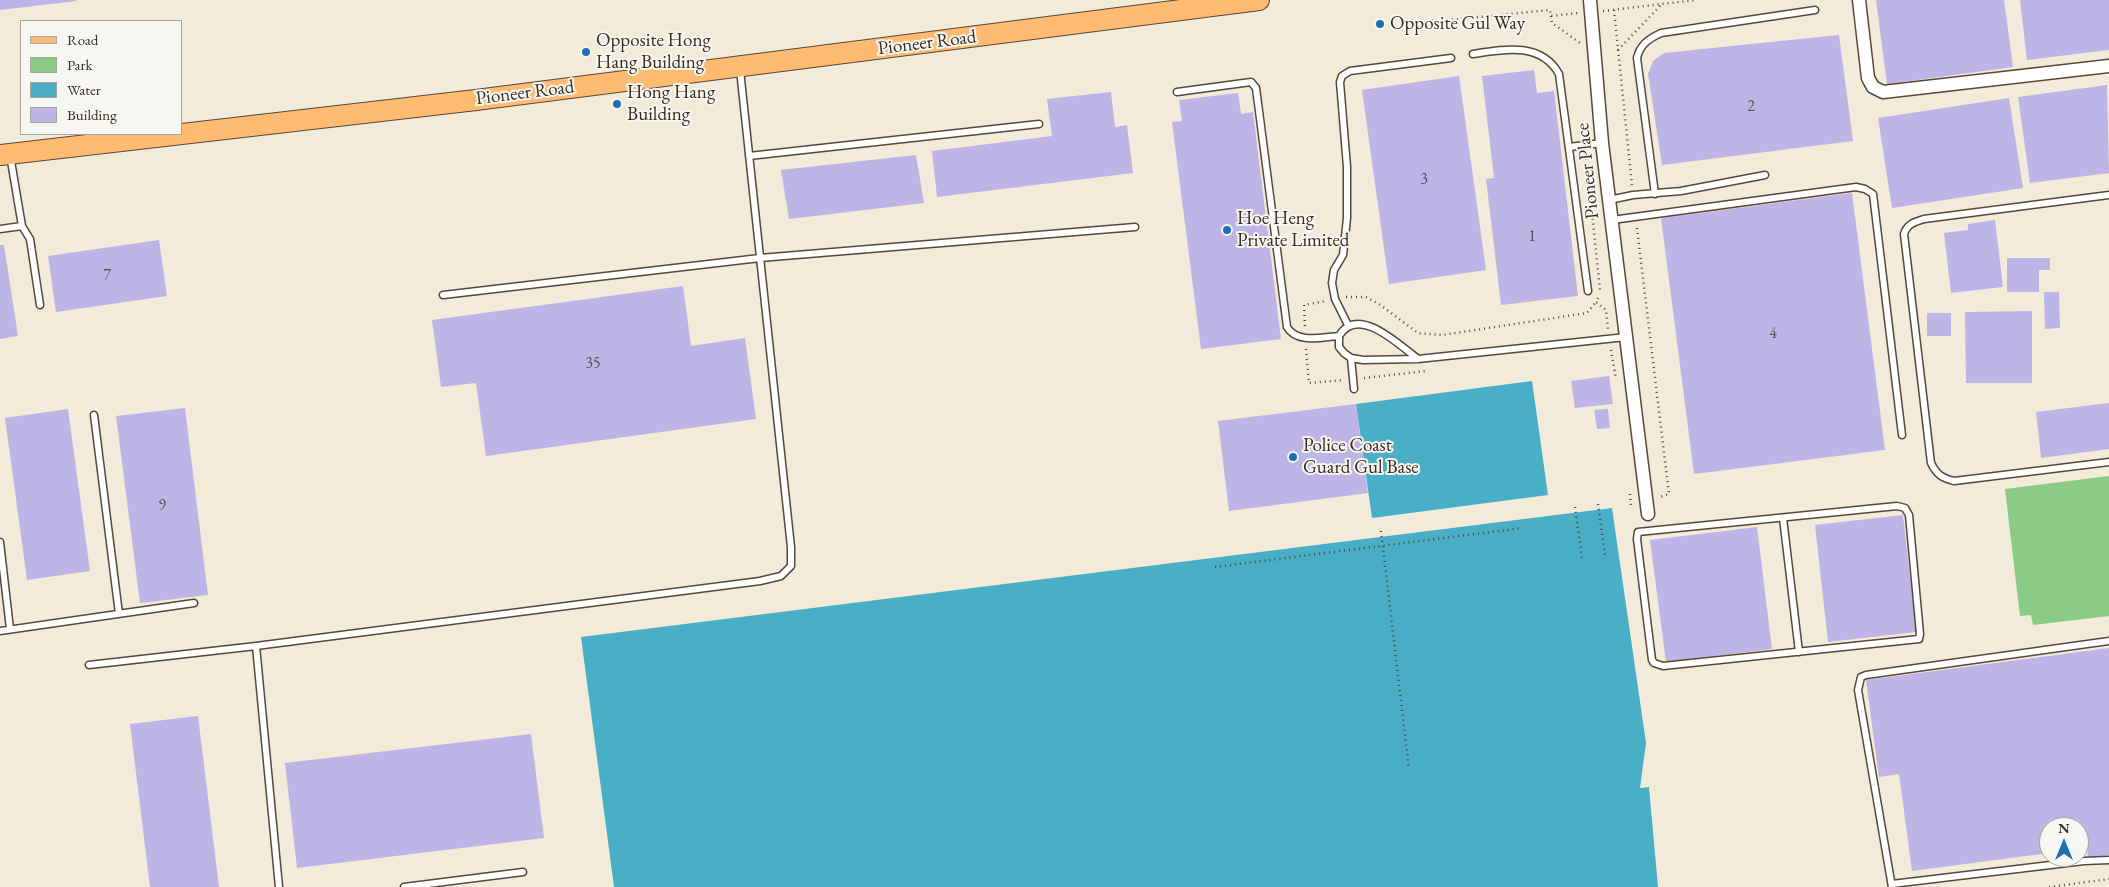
<!DOCTYPE html>
<html>
<head>
<meta charset="utf-8">
<style>
	body { margin:0 }
	#map { position:relative; width:2109px; height:887px; overflow:hidden; background:#f3ebd9; font-family:"EB Garamond",serif }
	canvas { display:block }
	.legend { position:absolute; left:20px; top:20px; width:162px; height:115px; box-sizing:border-box; background:#f6f6f2; border:1px solid #aba49d; margin:0; padding:6px 9px; list-style:none; font-size:15px; color:#3b2a1e }
	.legend li { display:flex; align-items:center; gap:10px; height:25px }
	.legend b { width:25px; border:1px solid #aba49d }
	.north { position:absolute; left:2039px; top:817px; width:50px; height:50px; box-sizing:border-box; background:#f6f6f2; border:1px solid #aba49d; border-radius:50%; rotate:0deg; font-size:14px; font-weight:700; line-height:20px; text-align:center; color:#3b2a1e }
	.north::after { content:''; display:block; margin:auto; width:18px; height:22px; background:#1f6fb2; clip-path:polygon(50% 0,100% 100%,50% 72%,0 100%) }
</style>
</head>
<body>
<div id="map">
<canvas width="2109" height="887"></canvas>
<ul class="legend">
<li><b style="height:6px;background:#ffbb71"></b>Road</li>
<li><b style="height:14px;background:#8acc85"></b>Park</li>
<li><b style="height:14px;background:#48afc7"></b>Water</li>
<li><b style="height:14px;background:#bcb5e5"></b>Building</li>
</ul>
<div class="north">N</div>
</div>
<script>
const context = document.querySelector('canvas').getContext('2d');
context.lineJoin = 'round';
function fill(path, color) {
  context.fillStyle = color;
  context.fill(path, 'evenodd');
}
function trace(path, color, width, dash) {
  context.strokeStyle = color;
  context.lineWidth = width;
  context.lineCap = dash ? 'butt' : 'round';
  context.setLineDash(dash || []);
  context.stroke(path);
}
function write(font, color, halo, rows, align = 'center') {
  context.font = font + ' "EB Garamond",serif';
  context.lineWidth = 4;
  context.setLineDash([]);
  context.textBaseline = 'middle';
  context.strokeStyle = halo;
  context.fillStyle = color;
  for (const [text, x, y, turn = 0] of rows) {
    context.save();
    context.translate(x, y);
    context.rotate((+turn || 0) * Math.PI / 180);
    context.textAlign = isNaN(turn) ? turn : align;
    if (halo) context.strokeText(text, 0, 0);
    context.fillText(text, 0, 0);
    context.restore();
  }
}
fill(new Path2D(`
	M2109,476V616L2033,625L2031,615L2020,616L2005,489Z`), '#8acc85');
fill(new Path2D(`
	M1532,381L1548,495L1372,518L1356,404Z
	M1612,508L1646,743L1640,788L1649,787L1658,887H614L581,637Z`), '#48afc7');
fill(new Path2D(`
	M0,0H76V1L0,10Z
	M1876,0H2004L2013,67L1887,84Z
	M2020,0H2109V50L2027,60Z
	M1839,35L1853,141L1662,165L1648,74L1653,61L1664,53Z
	M1534,70L1537,93L1554,91L1578,296L1501,305L1486,179L1494,178L1482,76Z
	M1459,76L1486,270L1389,284L1362,90Z
	M2107,85L2109,173L2030,183L2018,97Z
	M1111,92L1115,127L1127,125L1133,173L937,197L932,151L1052,136L1047,99Z
	M1238,93L1241,114L1253,112L1281,339L1201,349L1172,122L1182,121L1179,100Z
	M2009,98L2023,188L1892,208L1878,118Z
	M916,155L924,203L789,219L781,170Z
	M1852,193L1885,450L1694,474L1661,218Z
	M1995,220L2003,287L1951,293L1944,233L1968,230V224Z
	M159,240L167,296L56,312L48,256Z
	M0,245H4L18,336L0,339Z
	M2007,258H2050V270H2039V292H2007Z
	M683,286L691,346L745,338L756,419L486,456L476,383L441,387L432,320Z
	M2044,292H2059L2060,328L2045,329Z
	M2032,311V383H1966L1965,312Z
	M1927,313H1951V336H1927Z
	M1609,376L1613,404L1575,408L1571,381Z
	M2109,403V449L2041,458L2036,412Z
	M1356,404L1368,493L1229,511L1218,421Z
	M185,408L208,595L140,603L116,416Z
	M68,409L90,571L27,580L5,418Z
	M1608,409L1610,428L1597,429L1594,410Z
	M1903,515L1916,632L1828,642L1815,525Z
	M1757,527L1772,649L1666,662L1650,540Z
	M2109,648V855L2088,858L2087,848L2079,849V827H2049V853L1912,871L1899,774L1879,777L1866,680Z
	M198,716L219,887H150L130,724Z
	M531,734L544,838L297,868L285,763Z`), '#bcb5e5');
const service = new Path2D(`
	M1473,54C1505,49 1541,42 1559,74L1588,291
	M1177,92L1251,82L1256,88L1287,327C1297,344 1322,337 1339,336
	M1569,147L1602,143
	M10,155L22,226L30,239L40,305
	M749,156L1039,124
	M1655,194L1637,58C1640,45 1648,39 1661,33L1815,10
	M2109,195L1924,219C1914,222 1907,224 1904,234L1931,463C1937,475 1942,478 1954,481L2109,462
	M1609,200L1633,195L1681,191L1765,175
	M1612,220L1856,187L1865,189L1873,194L1902,435
	M0,229L22,226
	M443,295L760,258L1135,227
	M1348,325L1335,299L1332,283L1334,270L1343,255L1347,218V167L1340,82L1342,76L1350,71L1451,58
	M1351,358L1354,389
	M1418,359C1399,345 1358,304 1339,336V347L1344,353L1351,358L1363,360L1418,359L1626,337
	M94,415L119,614
	M1897,506L1905,508L1909,515L1920,634L1919,639L1663,666L1654,663L1652,660L1637,539L1638,532Z
	M1783,518L1799,652
	M0,542L10,629
	M0,631L194,603
	M256,646L279,887
	M89,665L256,646L760,581L781,576L791,566V547L740,70
	M1892,884L2084,861L2109,860
	M404,887L523,872
	M1892,887L1858,690L1861,677L1866,675L2109,641`);
const minor = new Path2D(`
	M1590,0L1602,143L1648,514
	M1859,0L1868,78L1873,87L1883,92L2109,66`);
const primary = new Path2D(`
	M0,155L476,100L1259,0`);
trace(service, '#57473a', 9);
trace(minor, '#57473a', 15);
trace(primary, '#57473a', 22);
trace(new Path2D(`
	M1614,10L1632,185
	M1603,11L1696,0
	M1551,16L1552,23L1580,43
	M1407,20L1439,21L1550,10L1551,16L1578,13
	M1618,50L1662,4
	M1586,154L1600,290
	M1637,228L1669,494L1660,497
	M1346,297H1366L1379,304L1418,333L1442,335L1587,313L1596,302
	M1598,298L1596,302L1606,310L1608,329
	M1305,326L1304,305L1326,301
	M1306,349L1309,383L1344,380
	M1611,350L1616,379
	M1364,378L1426,371
	M1630,494L1631,506L1633,505
	M1598,504L1605,556
	M1575,507L1582,559
	M1381,531L1409,769
	M1215,567L1523,528
	M2049,887L2109,879`), '#57473a', 2.5, [1, 4]);
trace(service, '#fff', 6);
trace(minor, '#fff', 12);
trace(primary, '#ffbb71', 20);
for (const [x, y, r, color] of [
	[1380,24,5,"#1f6fb2"],
	[586,52,5,"#1f6fb2"],
	[617,104,5,"#1f6fb2"],
	[1227,230,5,"#1f6fb2"],
	[1293,457,5,"#1f6fb2"]
]) {
  const dot = new Path2D();
  dot.arc(x, y, r, 0, 2 * Math.PI);
  context.fillStyle = color;
  context.fill(dot);
  trace(dot, '#f6f6f2', 2);
}
write('16px', '#5b4d50', null, [
	["2",1751,107],
	["3",1424,180],
	["1",1532,237],
	["7",107,276],
	["4",1773,334],
	["35",593,364],
	["9",162,506]
]);
write('19px', '#3b2a1e', '#f6f6f2', [
	["Opposite Gul Way",1390,24],
	["Opposite Hong",596,41],
	["Hang Building",596,63],
	["Hong Hang",627,93],
	["Building",627,115],
	["Hoe Heng",1237,219],
	["Private Limited",1237,241],
	["Police Coast",1303,446],
	["Guard Gul Base",1303,468]
], 'left');
write('19px', '#3b2a1e', '#f6f6f2', [
	["Pioneer Road",927,43,-7],
	["Pioneer Road",525,93,-7],
	["Pioneer Place",1588,171,-96]
]);
</script>
</body>
</html>
